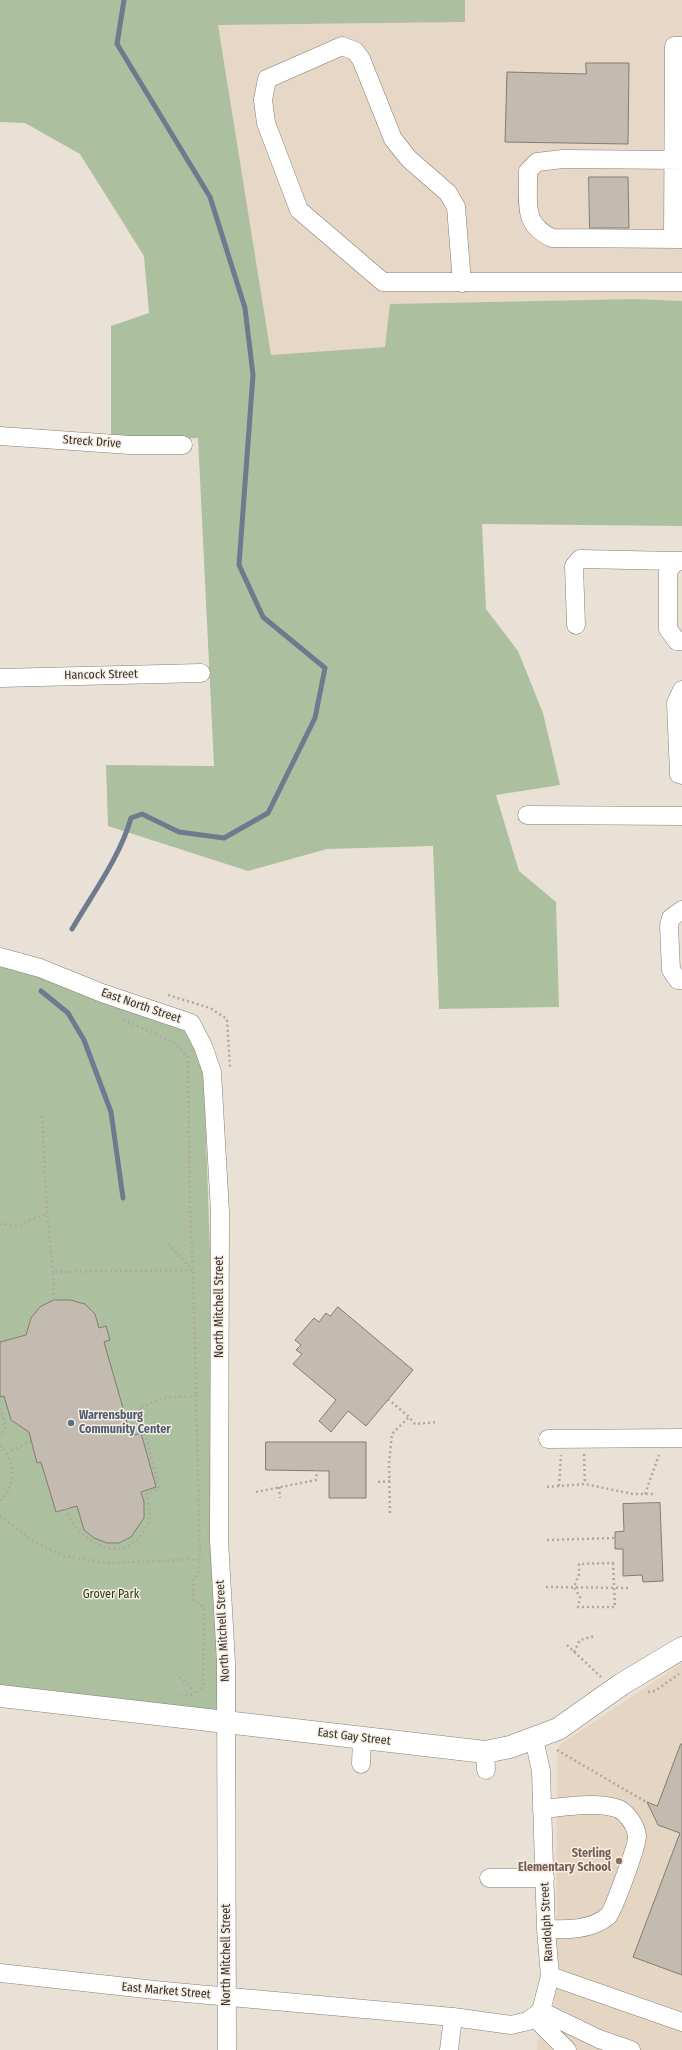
<!DOCTYPE html>
<html>
<head>
<meta charset="utf-8">
<style>
	body { margin:0 }
	canvas { display:block; background:#eae1d6 }
</style>
</head>
<body>
<canvas width="682" height="2050"></canvas>
<script>
const context = document.querySelector('canvas').getContext('2d');
context.lineJoin = 'round';
function fill(path, color) {
  context.fillStyle = color;
  context.fill(path, 'evenodd');
}
function trace(path, color, width, dash) {
  context.strokeStyle = color;
  context.lineWidth = width;
  context.lineCap = dash ? 'butt' : 'round';
  context.setLineDash(dash || []);
  context.stroke(path);
}
function write(font, color, halo, rows, align = 'center') {
  context.font = font + ' "Fira Sans Condensed",sans-serif';
  context.lineWidth = 3;
  context.setLineDash([]);
  context.textBaseline = 'middle';
  context.strokeStyle = halo;
  context.fillStyle = color;
  for (const [text, x, y, turn = 0] of rows) {
    context.save();
    context.translate(x, y);
    context.rotate((+turn || 0) * Math.PI / 180);
    context.textAlign = isNaN(turn) ? turn : align;
    if (halo) context.strokeText(text, 0, 0);
    context.fillText(text, 0, 0);
    context.restore();
  }
}
fill(new Path2D(`
	M465,0H682V301L635,299L391,304L385,347L271,356L218,25L464,22Z`), '#e6d7c6');
fill(new Path2D(`
	M682,1663V2050H537V2041L551,2018L556,1991L557,1749L562,1743Z`), '#e5d6c4');
fill(new Path2D(`
	M0,0H465V22L218,25L271,355L385,347L390,304L635,299L682,301V526L482,524L486,609L518,651L543,713L560,785L496,795L519,871L556,902L559,1007L439,1009L433,846L327,849L248,871L108,826L106,765L214,766L198,438L111,441V326L149,313L144,256L80,154L25,123L0,122Z
	M0,959L191,1023L203,1046L226,1722L0,1696Z`), '#acc0a0');
trace(new Path2D(`
	M72,929C93,893 120,857 131,818L142,814L179,832L224,838L268,813L315,718L325,668L263,617L239,565L253,375L245,308L210,197L117,44L124,0
	M41,991L68,1013L84,1040L111,1112L123,1198`), '#6e7a8e', 5);
const building = new Path2D(`
	M586,63H629L628,144L505,142L507,72L586,74Z
	M589,177H628L629,228H590Z
	M54,1300H70L85,1304L95,1314L99,1328L106,1326L110,1340L104,1342L131,1436L141,1433L156,1487L141,1492L144,1502V1518L131,1537L119,1543H107L94,1538L84,1530L77,1506L56,1512L41,1462L37,1463L29,1432L11,1420L4,1396L0,1397V1342L26,1335L31,1318L40,1307Z
	M338,1307L413,1370L366,1426L348,1411L331,1432L319,1421L336,1400L293,1364L302,1354L296,1350L301,1345L295,1340L314,1318L319,1322L326,1313L330,1316Z
	M266,1442H366V1498H329V1471L266,1470Z
	M660,1503L663,1581L643,1582L642,1575L623,1576V1549H615V1532L624,1531L623,1504Z
	M681,1744H682V1975L633,1957L680,1833L658,1825L647,1802L657,1806Z`);
fill(building, '#c3bab0');
trace(building, '#847c72', 1);
const minor = new Path2D(`
	M682,160L563,159L537,162L528,171C529,201 521,224 552,238L682,239
	M673,239L674,46H682
	M462,283L456,207L448,193L409,159L393,139L361,59L355,51L342,46L267,79L263,100L266,123L299,210L383,282H682
	M0,436L130,445H183
	M682,561H676L668,571V629L677,641H682
	M576,625L574,566L580,559L676,561
	M0,678L201,673
	M682,690L676,703L679,774L682,775
	M527,815L682,816
	M682,910L671,918L669,926L671,970L678,980H682
	M0,957L40,968L102,993L191,1023L203,1046L212,1072L220,1212L219,1540L226,1662L227,2050
	M548,1439L682,1438
	M485,1752L486,1770
	M361,1764L362,1739
	M542,1809C564,1807 599,1801 619,1809C628,1814 636,1826 637,1836C638,1844 613,1911 608,1916C592,1930 566,1930 546,1929
	M489,1878H545
	M0,1973L164,1991L453,2017L511,2025L528,2021L541,2011L550,1976L546,1929L541,1771L534,1739
	M550,1976L682,2022
	M541,2011L599,2039L631,2050
	M534,2017L567,2050
	M449,2050L453,2017`);
const major = new Path2D(`
	M0,1696L485,1752L510,1747L558,1729L622,1684L682,1648`);
trace(minor, '#877e74', 19);
trace(major, '#877e74', 23);
trace(new Path2D(`
	M168,995L210,1008L227,1019L230,1067
	M123,1020L174,1042L188,1057L190,1212L193,1270
	M42,1116L47,1213L53,1272
	M0,1224L16,1226L47,1213
	M168,1244L192,1270
	M54,1300L53,1272L193,1270L196,1396
	M388,1399L409,1417L415,1424L438,1422
	M0,1408L6,1427L0,1436
	M0,1445C15,1462 17,1486 0,1501
	M7,1453L31,1441
	M584,1454L585,1484
	M378,1482L390,1481
	M559,1486L561,1455
	M279,1487L280,1498
	M547,1487L585,1484L633,1494H656
	M256,1492L316,1480L317,1470
	M645,1494L659,1455
	M66,1509C75,1537 116,1566 140,1536C144,1531 149,1525 150,1517C150,1510 147,1500 147,1493L159,1489L139,1408L162,1398L196,1396L200,1559
	M390,1513L389,1463L392,1434L409,1417
	M0,1516L35,1542L63,1556L106,1563L200,1559L198,1574L193,1578V1599L204,1607L203,1686L196,1694L177,1674
	M547,1540L615,1538
	M613,1563L615,1607H578L580,1597L574,1587L579,1574V1564Z
	M546,1587L630,1588
	M567,1645L601,1677
	M574,1652L580,1640L595,1636
	M648,1692L655,1691L679,1674
	M180,1696L195,1694
	M557,1750L646,1802`), '#b0a8a0', 2.5, [2, 3]);
trace(minor, '#fff', 18);
trace(major, '#fff', 22);
for (const [x, y, r, color] of [
	[71,1423,4,"#5c6f8a"],
	[619,1861,4,"#8d6e63"]
]) {
  const dot = new Path2D();
  dot.arc(x, y, r, 0, 2 * Math.PI);
  context.fillStyle = color;
  context.fill(dot);
  trace(dot, '#f7eee3', 1.5);
}
write('12px', '#35312d', '#f7eee3', [
	["Streck Drive",92,442,4],
	["Hancock Street",101,675,-1],
	["East North Street",141,1006,19],
	["North Mitchell Street",220,1307,-90],
	["North Mitchell Street",223,1631,-93],
	["East Gay Street",354,1737,7],
	["Randolph Street",547,1922,-93],
	["North Mitchell Street",227,1955,-90],
	["East Market Street",166,1991,5]
]);
write('bold 12px', '#4e5e75', '#f7eee3', [
	["Warrensburg",79,1416],
	["Community Center",79,1430]
], 'left');
write('12px', '#264010', '#f7eee3', [
	["Grover Park",111,1595]
]);
write('bold 12px', '#785e54', '#f7eee3', [
	["Sterling",611,1854],
	["Elementary School",611,1868]
], 'right');
</script>
</body>
</html>
